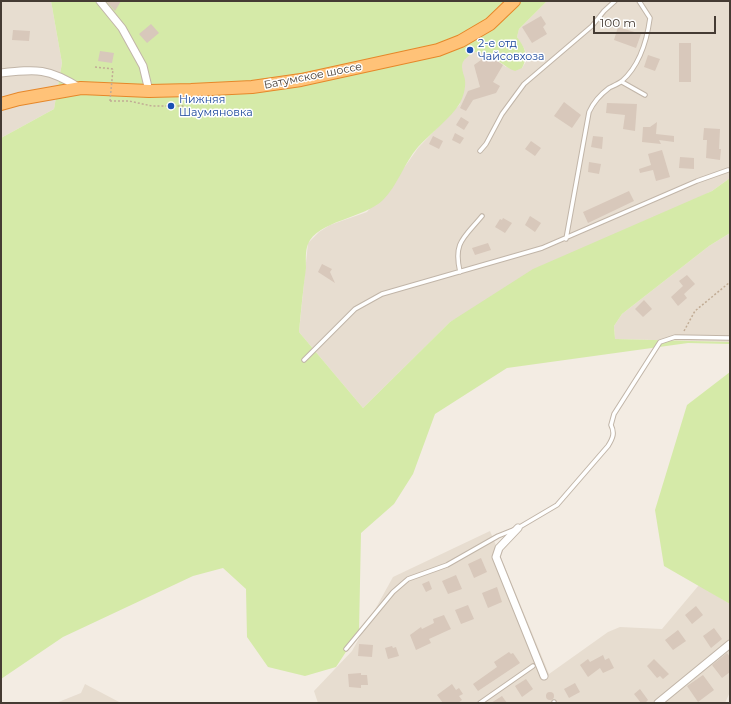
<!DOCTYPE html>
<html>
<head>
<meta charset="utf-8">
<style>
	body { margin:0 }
	#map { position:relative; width:731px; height:704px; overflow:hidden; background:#f3ece3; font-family:Montserrat,sans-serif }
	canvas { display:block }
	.frame { position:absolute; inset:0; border:2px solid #453b33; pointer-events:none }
	.scale { position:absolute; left:593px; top:16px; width:123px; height:18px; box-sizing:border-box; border:2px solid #453b33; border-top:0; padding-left:5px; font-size:12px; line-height:14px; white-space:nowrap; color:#453b33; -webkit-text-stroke:3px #fff; paint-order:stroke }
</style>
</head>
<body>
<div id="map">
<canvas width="731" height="704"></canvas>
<div class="frame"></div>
<div class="scale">100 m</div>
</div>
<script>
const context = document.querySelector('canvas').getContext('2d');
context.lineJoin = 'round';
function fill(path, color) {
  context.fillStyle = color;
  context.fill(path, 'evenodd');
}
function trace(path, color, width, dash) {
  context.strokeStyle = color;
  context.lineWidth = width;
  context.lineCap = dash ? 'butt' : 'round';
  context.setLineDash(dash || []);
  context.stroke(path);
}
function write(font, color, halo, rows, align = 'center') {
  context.font = font + ' Montserrat,sans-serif';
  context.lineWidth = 3;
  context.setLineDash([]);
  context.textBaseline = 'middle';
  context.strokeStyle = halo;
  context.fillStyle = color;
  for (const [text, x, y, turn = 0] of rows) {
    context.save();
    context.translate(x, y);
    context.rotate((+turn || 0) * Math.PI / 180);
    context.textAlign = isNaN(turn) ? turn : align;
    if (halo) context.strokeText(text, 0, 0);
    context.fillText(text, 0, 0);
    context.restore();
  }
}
fill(new Path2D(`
	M1,1H51L62,63L54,109L1,138Z
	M547,1H730V178L712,191L450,322L363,408L299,332L308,243L319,232L330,225L367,212L406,165L418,148L460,104L462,63L466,57L474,52L488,53L506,67L522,68L527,60L525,50L517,37L519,29Z
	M730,233V342L615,339L614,326L622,314L709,246Z
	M490,531L549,674L608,632L620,627L662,629L699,585L730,604V692L725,703H318L314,691L352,651L393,577Z
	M85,684L121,703H56L81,693Z`), '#e7ddd0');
fill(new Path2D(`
	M51,1H547L519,29L517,37C525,48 529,55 522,68L515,71C498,64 494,52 474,52C462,61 460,62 464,76C467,83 464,96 460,103C451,118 430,134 418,147C404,163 398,185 383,200C365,218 317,221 308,244C305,251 306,261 306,268C303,289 301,311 299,332L363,408L450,322L533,269L712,191L730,178V233L709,246L622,314L614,326L615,339L730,342V344L688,343L507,368L435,414L413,474L394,504L361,533L359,632L336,667L305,676L268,667L247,637L246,589L223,568L193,576L63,637L1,679V138L54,109L62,63Z
	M730,372V604L664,566L655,510L687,405Z`), '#d5eaa8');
fill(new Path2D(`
	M106,1H121L115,11Z
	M541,16L546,24L543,27L547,34L532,43L522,27Z
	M151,24L159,33L147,43L139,34Z
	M618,27L641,34L636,48L614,40Z
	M13,30L30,31L29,41L12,40Z
	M679,43H691V82H679Z
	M100,51L114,53L112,63L98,61Z
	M488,55L503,65L493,82L500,86L496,93L473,100L466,111L460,108L468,91L480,87L474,65Z
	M648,55L660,59L655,71L644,67Z
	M564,102L581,115L572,128L554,116Z
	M607,103L637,104L635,131L623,129L625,115L606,113Z
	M461,117L469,122L464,130L456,125Z
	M657,122L656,134L674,136V142L659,140L661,144L642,142L643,127H650Z
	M704,128L720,129L719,149H721L720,160L706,158L707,140H703Z
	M455,133L464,138L460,144L452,140Z
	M433,136L443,141L439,149L429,144Z
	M593,136L603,137L602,149L591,147Z
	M531,141L541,148L535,156L525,149Z
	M662,150L670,177L656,181L653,170L640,173L639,169L651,165L648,154Z
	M680,157L694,158V169L679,168Z
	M589,162L601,164L599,174L588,172Z
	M629,191L634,201L588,223L583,212Z
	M530,216L541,223L535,232L525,225Z
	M503,218L512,223L505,233L495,227L500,219L502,220Z
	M488,243L491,250L475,255L472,248Z
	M322,264L332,269L330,272L335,283L318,272Z
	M687,275L695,284L684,294L687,298L678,306L671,297L683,286L679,281Z
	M644,300L652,309L643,317L635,309Z
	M481,558L487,572L474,578L468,564Z
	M456,575L462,589L448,594L442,581Z
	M429,581L432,589L426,592L422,584Z
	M497,587L502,602L488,608L482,593Z
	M468,605L474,619L461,624L455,610Z
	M696,606L703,615L692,624L685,615Z
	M444,615L451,629L429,639L431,643L416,650L410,635L421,627L422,629L434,623L433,619Z
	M714,628L722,639L711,648L703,636Z
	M678,630L686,641L673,650L665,640Z
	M359,644L373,645L372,657L358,656Z
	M392,646L393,648L396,647L399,656L388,659L385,648Z
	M509,652L511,654L513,653L520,663L478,691L473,684L497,667L494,662Z
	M727,653L730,657V672L722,678L712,665Z
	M603,655L605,660L609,658L614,668L603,673L600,668L588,677L580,665L588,659L590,662Z
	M654,659L669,674L663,679L660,676L657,678L647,666Z
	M361,673V675H367L368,685H361V688L349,687L348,674Z
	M703,675L714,690L698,702L687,686Z
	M526,679L533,689L522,697L515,686Z
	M575,683L580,692L569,698L564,689Z
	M452,684L456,690L459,688L463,694L459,696L462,700L458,703H443L437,695Z
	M640,689L648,700L645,703H641L634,694Z
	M546 696a4 4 0 1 1 8 0a4 4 0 1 1-8 0Z
	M502,696L507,703H491Z`), '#d8c8bb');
const service = new Path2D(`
	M622,82L645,95
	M480,151L486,144L502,114L524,84L592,26L604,11L615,1
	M566,239L589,112C593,103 601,94 609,88C613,86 618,84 622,81C640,65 647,40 650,18L639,1
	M460,272C453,242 464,238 482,216
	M304,360L355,309L382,294L542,248L697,181L728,170
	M346,649L393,592L408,579L447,565L498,536L518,528L557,505L608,446C613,438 615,433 611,425L614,414L660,342L675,337L730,338
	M554,702V703
	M480,703L533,666`);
const minor = new Path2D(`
	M100,1L122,28L143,66L149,91
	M1,73C37,69 48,68 80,88
	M518,528L499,548L496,557L544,676
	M658,703L730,644`);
const trunk = new Path2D(`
	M1,104L19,99L81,88L149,91L191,90L252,87L301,80L438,50L461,41L490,24L514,1`);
trace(service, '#c1b5a8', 5.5);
trace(minor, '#c1b5a8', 9);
trace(trunk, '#e68729', 14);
trace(new Path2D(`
	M95,67L113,69
	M110,101H129L152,106H185
	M684,331L695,311L730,282`), '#c1ac95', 1.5, [2, 2]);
trace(service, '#fff', 3.5);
trace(minor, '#fff', 7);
trace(trunk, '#ffc278', 12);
trace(new Path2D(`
	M110,101L113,69`), '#c1ac95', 1.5, [2, 2]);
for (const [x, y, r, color] of [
	[470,50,4,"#1a4fb4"],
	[171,106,4,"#1a4fb4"]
]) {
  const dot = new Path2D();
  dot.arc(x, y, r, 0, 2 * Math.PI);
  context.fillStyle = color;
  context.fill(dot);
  trace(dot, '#fff', 1.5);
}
write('11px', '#164399', '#fff', [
	["2-е отд",478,44],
	["Чайсовхоза",478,57],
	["Нижняя",179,100],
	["Шаумяновка",179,113]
], 'left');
write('11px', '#453b33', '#fff', [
	["Батумское шоссе",313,76,-11]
]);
</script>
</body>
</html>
